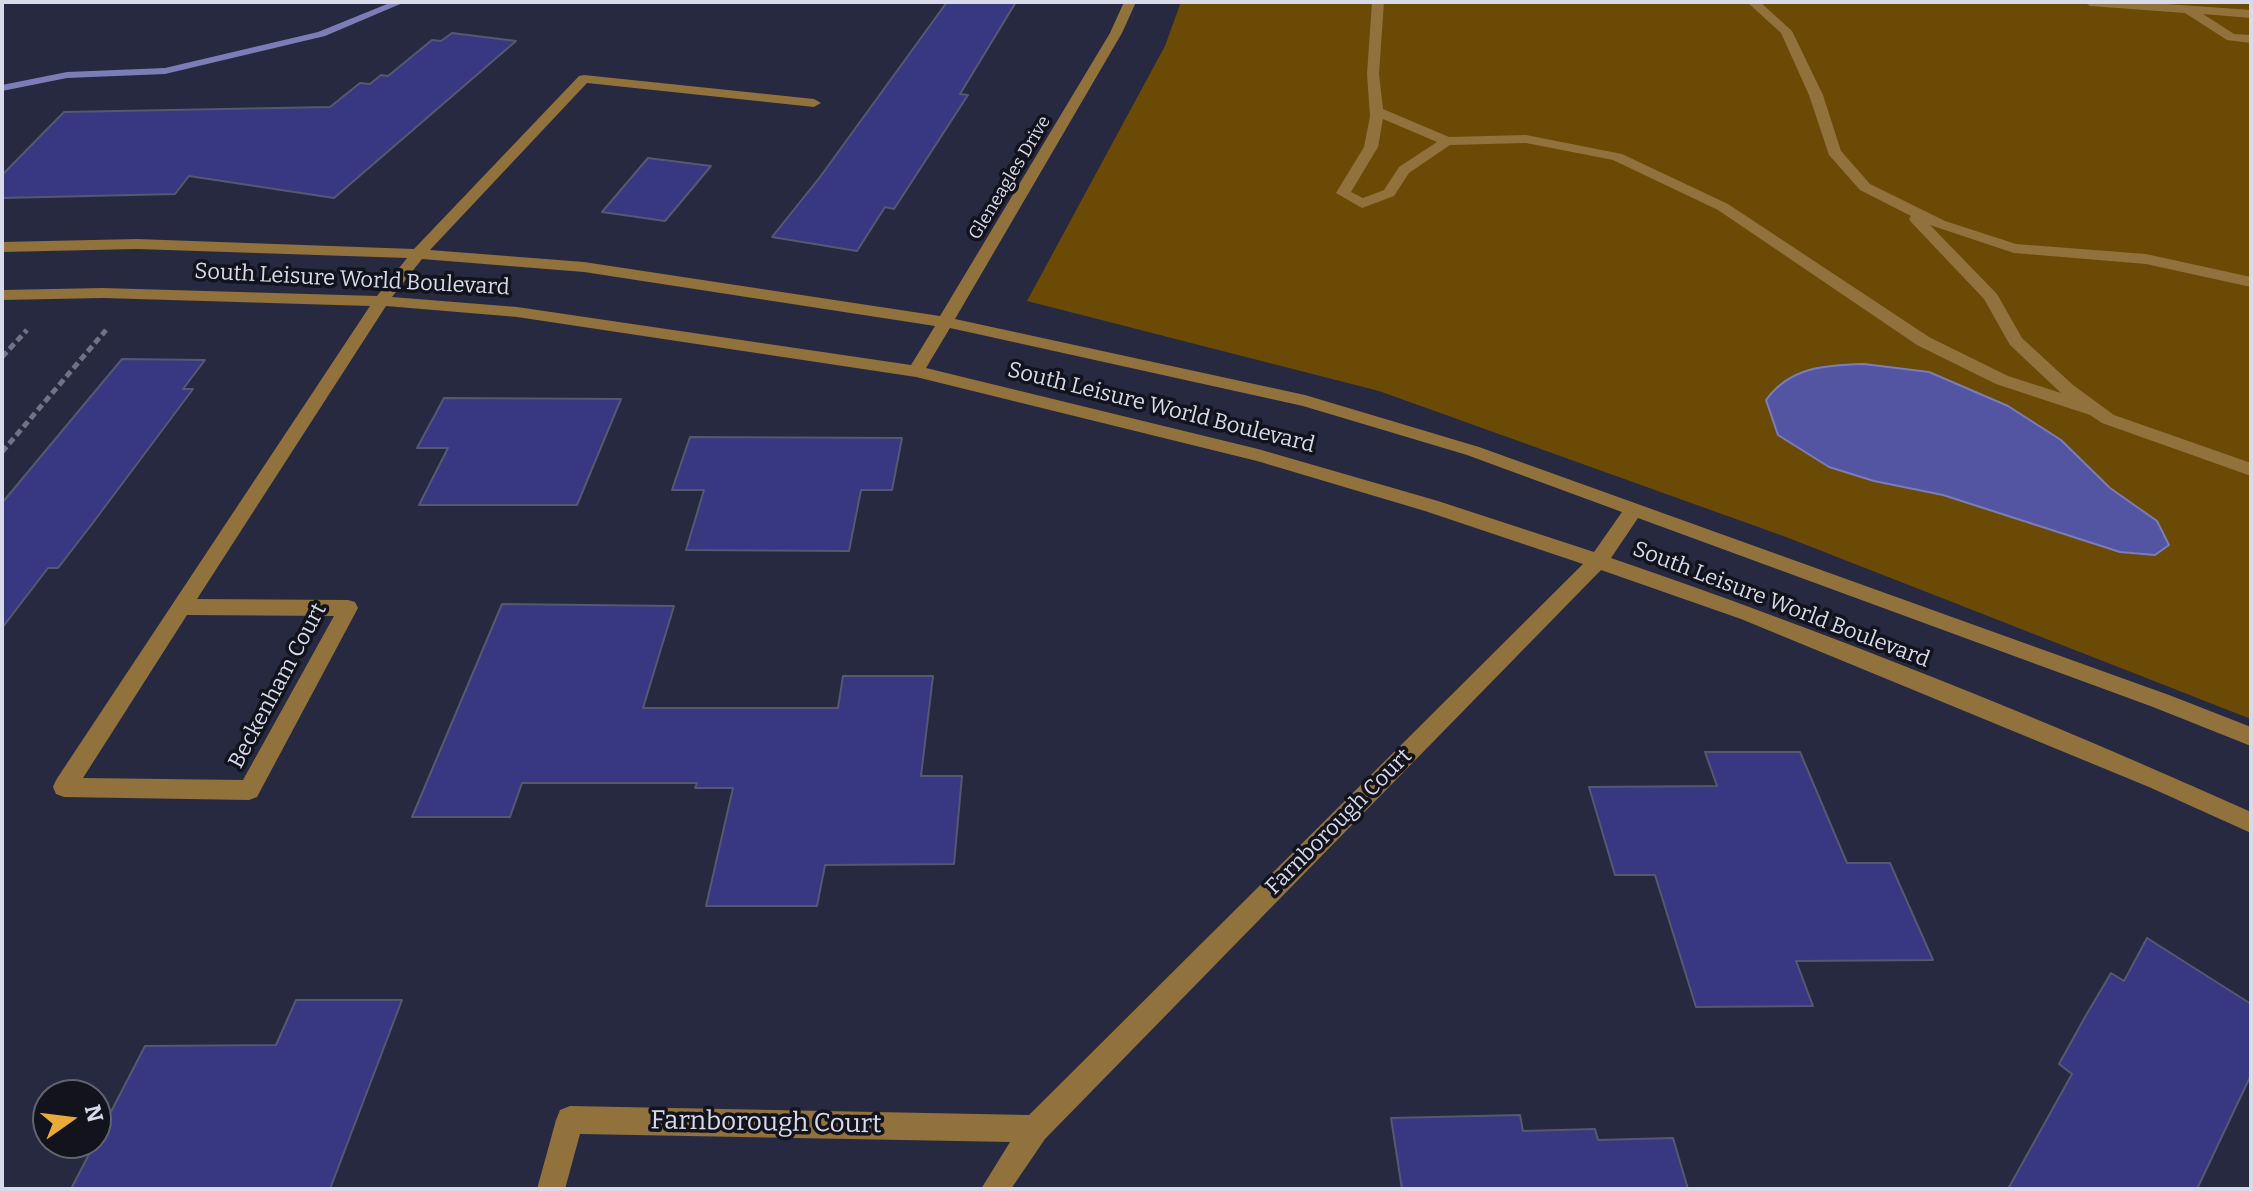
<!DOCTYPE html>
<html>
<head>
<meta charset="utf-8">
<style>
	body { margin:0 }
	#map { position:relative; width:2253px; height:1191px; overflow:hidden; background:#272940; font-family:Bitter,serif }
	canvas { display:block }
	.frame { position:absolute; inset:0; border:4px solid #d8dae9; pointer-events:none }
	.north { position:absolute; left:32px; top:1079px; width:80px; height:80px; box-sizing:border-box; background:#12131d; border:2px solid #61636f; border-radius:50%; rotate:76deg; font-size:22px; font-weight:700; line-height:32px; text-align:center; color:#d8dae9 }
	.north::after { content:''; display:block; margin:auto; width:28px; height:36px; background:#e9ab38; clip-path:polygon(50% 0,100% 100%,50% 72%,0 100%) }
</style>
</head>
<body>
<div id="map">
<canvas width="2253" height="1191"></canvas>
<div class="frame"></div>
<div class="north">N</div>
</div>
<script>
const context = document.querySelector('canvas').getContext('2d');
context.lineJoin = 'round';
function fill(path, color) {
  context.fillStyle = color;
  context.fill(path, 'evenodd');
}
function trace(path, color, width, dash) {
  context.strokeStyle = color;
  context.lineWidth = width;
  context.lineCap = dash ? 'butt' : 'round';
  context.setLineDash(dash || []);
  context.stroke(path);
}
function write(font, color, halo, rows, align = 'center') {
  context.font = font + ' Bitter,serif';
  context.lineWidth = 7;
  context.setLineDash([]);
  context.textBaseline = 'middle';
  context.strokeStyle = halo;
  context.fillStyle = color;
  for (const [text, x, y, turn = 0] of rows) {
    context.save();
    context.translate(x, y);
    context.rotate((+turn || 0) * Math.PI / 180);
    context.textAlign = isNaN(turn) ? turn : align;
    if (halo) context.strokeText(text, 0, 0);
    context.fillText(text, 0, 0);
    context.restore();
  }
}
fill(new Path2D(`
	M1181,2H2251V719L1786,537L1379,391L1027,301L1165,46Z`), '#6b4a05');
const water = new Path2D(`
	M1864,364L1929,372L2008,406L2061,440L2110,488L2157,521L2169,545L2155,555L2120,552L1943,495L1874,481L1829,467L1778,435L1766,400C1790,367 1825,365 1864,364Z`);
fill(water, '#5355a2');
trace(water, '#7b7db7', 2);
fill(new Path2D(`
	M392,2H405L325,36L165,74L67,78L2,91V85L67,72L165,68L318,32Z`), '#7b7db7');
const building = new Path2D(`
	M947,2H1016L960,94L968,95L894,209L885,207L857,251L772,237L820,177Z
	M452,33L516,41L334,198L189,176L175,194L2,198V175L64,112L330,107L360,83L370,84L381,75L388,76L432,40L441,41Z
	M648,158L711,166L665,221L602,212Z
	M122,359L205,360L183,389H193L92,524L58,568H48L2,628V503Z
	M444,398L621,399L577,505H419L448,448H417Z
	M690,437L902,438L892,490H861L849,551L686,550L704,490H672Z
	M502,604L674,606L643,708H838L843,676H933L921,776H962L954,864L825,865L817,906H706L733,788H695L697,783H522L510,817H412Z
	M1705,752H1800L1847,863H1890L1933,960L1796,961L1813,1006L1696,1007L1655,875H1615L1589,787L1717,786Z
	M2147,938L2251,1004V1075L2197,1189H2008L2072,1074L2059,1064L2085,1017L2111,973L2124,981Z
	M296,1000H402L330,1189H71L145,1046L276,1045Z
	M1520,1115L1523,1131L1595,1129L1598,1140L1673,1138L1688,1189H1402L1391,1118Z`);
fill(building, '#383781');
trace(building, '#565872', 2);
trace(new Path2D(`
	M2,357L27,330
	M2,452L106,330`), '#707286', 5, [7, 4]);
fill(new Path2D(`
	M1124,2H1136L1122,33L955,319L1305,395L1479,447L2169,695L2251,727V746L2153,707L1638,518L1611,558C1827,632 2042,718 2251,812V833L2149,787L1741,619L1601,570L1045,1139L1011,1189H981L1010,1142L580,1134L565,1189H537L556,1120L560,1110L570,1106L1029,1115L1583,564L1425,511L1257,461L916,377L517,317L386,306L197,599L348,600L355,602L358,608L257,797L249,800L64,797L56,794L53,787L56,780L370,306L103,298L2,300V290L103,288L377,296L407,258L137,249L2,252V242L137,239L414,249L579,76L584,75L814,99L821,103L814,107L587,83L430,250L584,262L940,316L1110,33ZM422,259L584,272L935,326L911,365L517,307L392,297ZM950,328L1303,406L1467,455L1622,512L1594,552L1438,501L1258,449L926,368ZM187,615L334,616L243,780L83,778Z
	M1372,2H1384L1379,74L1383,109L1449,137L1526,135L1622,154L1728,204L1929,337L2008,376L2061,393L2010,345L1984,299L1911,222L1909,219L1911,216L1860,190L1829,155L1809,95L1781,33L1747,2H1760L1792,31L1823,95L1841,151L1870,184L1945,221L2016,244L2146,254L2251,277V287L2146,264L2014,253L1930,225L1997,294L2022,338L2073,385L2114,415L2251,463V476L2102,423L2090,415L1996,384L1917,345L1718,210L1613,160L1526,143L1450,145L1409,173L1394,196L1362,208L1336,193L1364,147L1370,116L1367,74ZM1383,119L1437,142L1399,167L1384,190L1363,198L1351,192L1378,147Z
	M2084,2H2138L2251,10V18L2203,14L2234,34L2251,35V43L2227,40L2185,13L2090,6Z`), '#91713c');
write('18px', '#d8dae9', '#12131d', [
	["Gleneagles Drive",1010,178,-59]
]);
write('22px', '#d8dae9', '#12131d', [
	["South Leisure World Boulevard",352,280,3],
	["South Leisure World Boulevard",1161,408,14],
	["South Leisure World Boulevard",1781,605,21],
	["Beckenham Court",278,686,-62],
	["Farnborough Court",1339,822,-45]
]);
write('26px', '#d8dae9', '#12131d', [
	["Farnborough Court",766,1123,1]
]);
</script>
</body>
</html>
